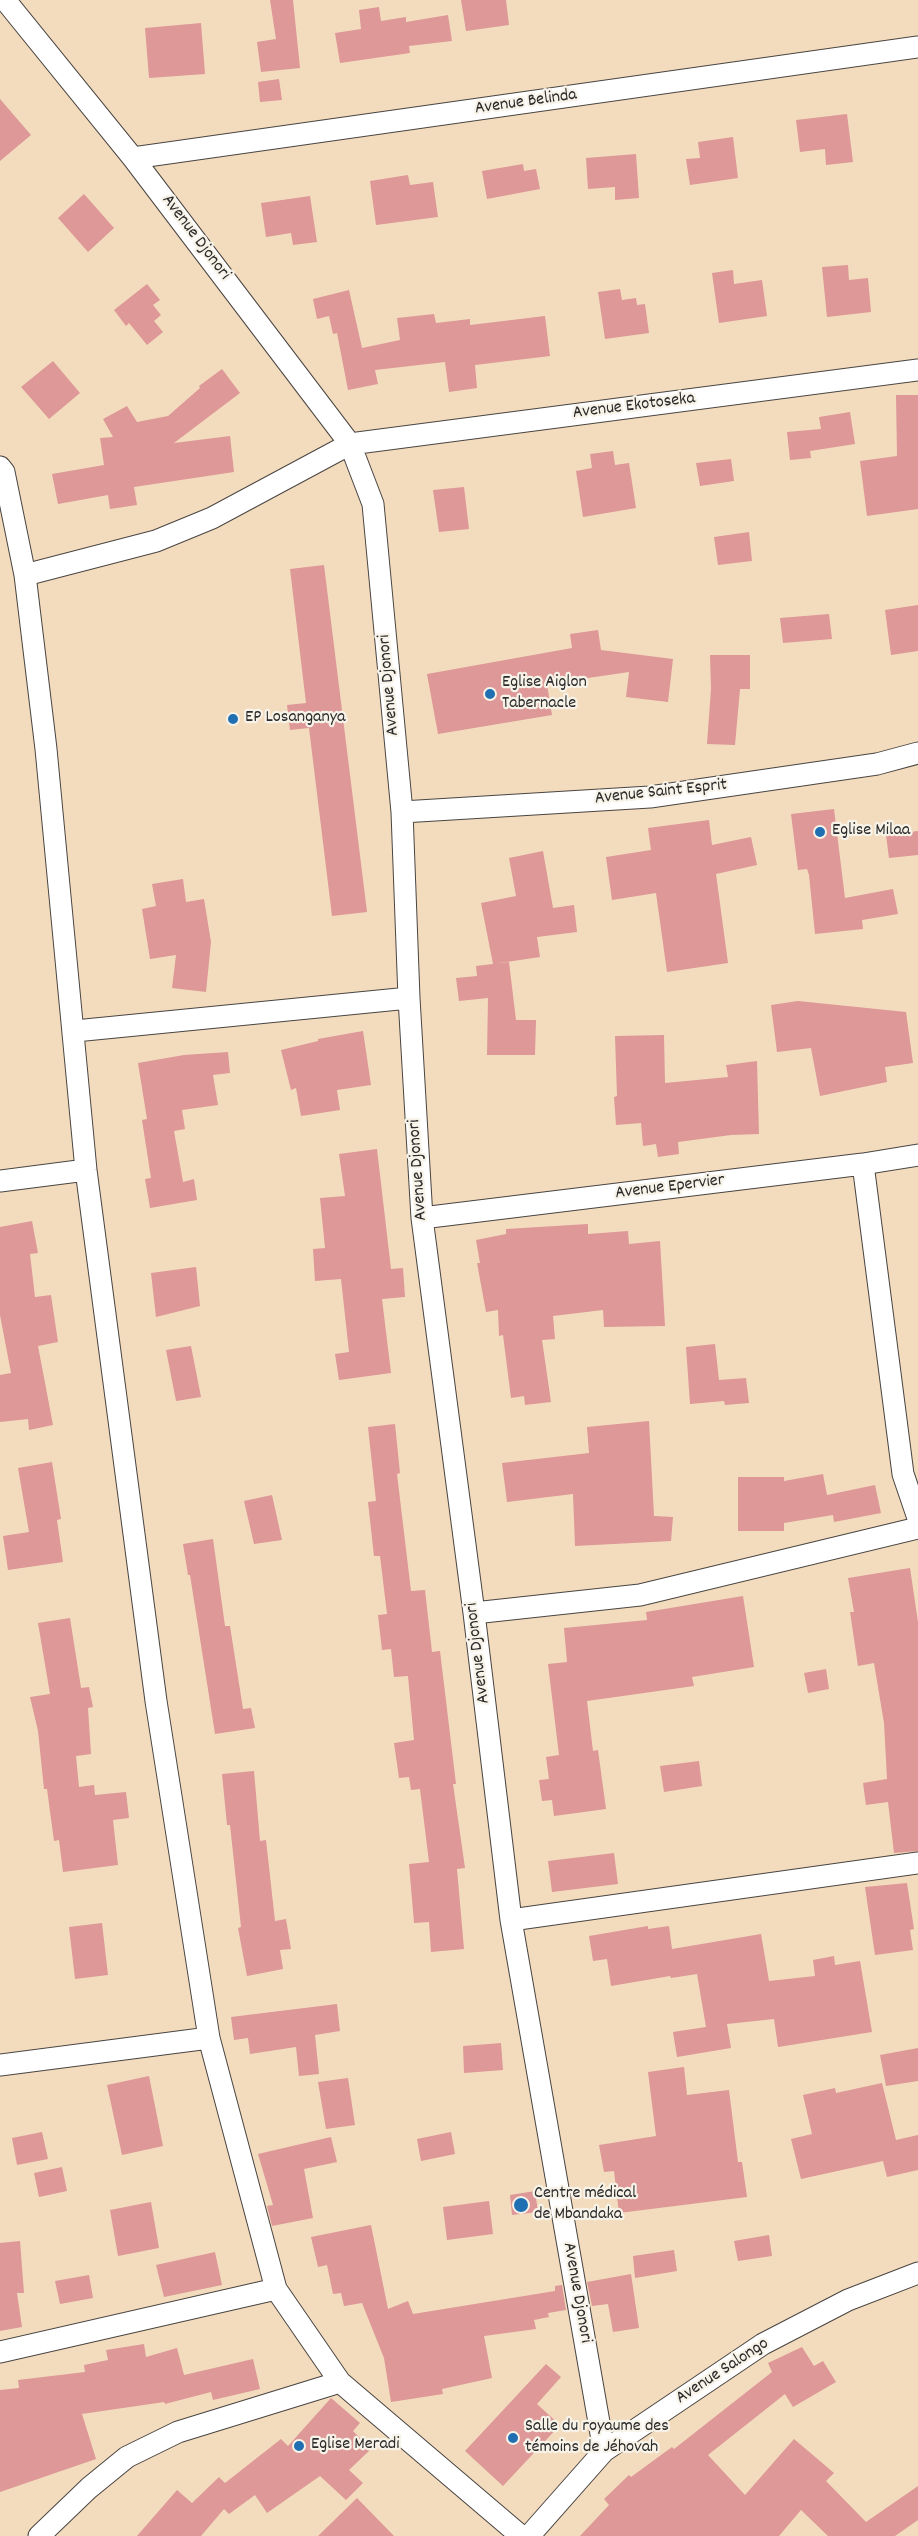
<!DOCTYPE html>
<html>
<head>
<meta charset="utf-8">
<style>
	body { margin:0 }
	canvas { display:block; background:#f3dbbe }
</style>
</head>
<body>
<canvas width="918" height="2536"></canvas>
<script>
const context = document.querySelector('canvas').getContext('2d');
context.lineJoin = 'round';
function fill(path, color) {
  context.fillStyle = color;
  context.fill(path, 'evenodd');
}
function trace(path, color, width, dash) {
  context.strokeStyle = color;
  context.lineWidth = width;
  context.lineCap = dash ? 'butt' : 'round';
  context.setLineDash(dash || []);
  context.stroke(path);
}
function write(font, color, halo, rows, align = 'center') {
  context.font = font + ' Dekko,sans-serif';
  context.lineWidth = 4.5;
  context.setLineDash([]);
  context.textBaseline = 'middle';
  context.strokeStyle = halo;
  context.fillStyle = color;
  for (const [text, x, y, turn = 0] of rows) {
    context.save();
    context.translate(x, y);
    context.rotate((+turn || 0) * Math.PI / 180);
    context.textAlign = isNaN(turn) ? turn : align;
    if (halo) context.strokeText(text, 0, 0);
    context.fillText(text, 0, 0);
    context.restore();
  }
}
fill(new Path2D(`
	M270,0H293L300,68L261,72L257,42L276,39Z
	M461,0H506L509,25L466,31Z
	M379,7L381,21L406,17V22L448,15L452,41L409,46L410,53L340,63L335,33L361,29L359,10Z
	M201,23L205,74L149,78L145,28Z
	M279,79L282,100L260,102L258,82Z
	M0,99L31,135L0,161Z
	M847,114L853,162L826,165L825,149L800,152L796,120Z
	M733,137L738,178L690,185L686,159L700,158L698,142Z
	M636,154L639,198L615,200V187L588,189L586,158Z
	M523,164L524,171L536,169L540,189L487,199L482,171Z
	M408,175L410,185L433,182L438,217L376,225L370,181Z
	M84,194L114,228L88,252L58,218Z
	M310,196L317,242L293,245L291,233L266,237L261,203Z
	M848,265L849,280L868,278L871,312L827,317L822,267Z
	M733,270L734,284L762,280L767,316L719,323L712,273Z
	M147,284L160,300L153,305L161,315L154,321L163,332L147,345L129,323L126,326L114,310Z
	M620,289L622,300L636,298L637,305L645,304L649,333L605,339L598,292Z
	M349,290L362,348L400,340L397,318L434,314L436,323L470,319V325L545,316L550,356L475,365L477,388L449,392L445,362L375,370L378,384L348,390L337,333L333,334L329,316L317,319L313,299Z
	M53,361L80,393L49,419L21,387Z
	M222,369L240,393L174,443L230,436L234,472L134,487L137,505L110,509L108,495L58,504L52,474L104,465L100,438L113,437L103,419L127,406L137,422L168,416L200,388L199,386Z
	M896,395H918V509L867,516L860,461L897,456Z
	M850,412L855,444L810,451L811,458L790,460L787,432L821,429L819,417Z
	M613,451L615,465L629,463L636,508L583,517L576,471L592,468L590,454Z
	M731,459L734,481L700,486L696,463Z
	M464,487L469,529L439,532L433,490Z
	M749,532L752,561L718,565L714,537Z
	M324,565L367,912L332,916L309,728L290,730L287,705L306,703L290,569Z
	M918,605V651L891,655L885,610Z
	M829,614L832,639L783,643L780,618Z
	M598,630L601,650L673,659L668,702L626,697L629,672L547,684L552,715L438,734L427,674L572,648L570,634Z
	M710,655H750V689H740L735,745L707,744L711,689Z
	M834,809L845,898L893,889L898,914L862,920L863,929L815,934L809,875L807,869L798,870L791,814Z
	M709,820L712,845L751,837L757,865L716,874L728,963L667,972L656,893L612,900L606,857L651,850L648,828Z
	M918,831V855L889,858L886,835Z
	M543,851L553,908L574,905L577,932L537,937L540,957L493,964L481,903L516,896L509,858Z
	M183,879L186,902L204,899L211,942L206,992L172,988L176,955L150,959L142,909L156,906L152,884Z
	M509,962L516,1020H536L535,1055H487L488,998L459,1001L456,978L477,976L476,966Z
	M798,1001L906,1012L913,1063L885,1067L887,1082L820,1096L811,1048L777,1052L771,1005Z
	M363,1031L371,1085L337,1090L340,1110L301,1116L296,1088L291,1090L281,1050L318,1041V1039Z
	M664,1035L665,1083L728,1077L726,1065L757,1061L759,1134L731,1135L678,1142L679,1154L658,1157L656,1144L643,1146L641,1123L616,1125L614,1097L617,1096L615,1036Z
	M228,1052L230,1073L213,1075L218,1105L182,1110L185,1129L174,1131L183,1182L194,1179L197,1200L150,1208L145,1179L151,1178L142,1120L147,1119L138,1063L184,1055Z
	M377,1149L391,1269L403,1268L405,1297L382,1299L391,1373L339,1380L335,1354L349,1352L341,1279L315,1281L313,1249L325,1248L320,1198L345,1196L339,1154Z
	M32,1221L38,1253L30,1254L35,1297L51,1295L58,1342L38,1346L53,1425L29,1430L28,1419L0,1422V1375L11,1373L0,1315V1227Z
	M588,1224V1234L628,1231L629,1244L660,1241L665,1326L604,1327L603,1310L553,1316L555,1339L542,1340L551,1402L525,1405L524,1396L511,1398L503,1335L499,1336L498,1310L486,1312L477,1263H480L476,1240L506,1234V1229Z
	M196,1267L200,1306L156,1317L151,1273Z
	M715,1344L719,1380L746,1378L749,1403L725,1405L724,1401L690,1404L686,1347Z
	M191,1346L201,1397L176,1401L166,1350Z
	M649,1421L654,1516L673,1517L671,1541L575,1546L573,1494L507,1502L502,1463L589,1453L587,1427Z
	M395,1424L400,1473L397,1474L411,1591L425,1590L432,1652L440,1651L456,1784H453L465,1868L457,1869L464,1949L431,1952L429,1922L414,1923L409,1864L429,1862L420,1789L411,1790L409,1777L399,1778L394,1743L414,1740L408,1676L394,1677L391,1649L382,1650L378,1615L387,1614L380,1556H374L368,1502L376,1501L368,1427Z
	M52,1462L61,1519L57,1520L63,1562L8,1570L3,1536L29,1532L18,1468Z
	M823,1474L827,1495L875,1485L881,1513L834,1522L833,1515L784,1523V1531H738V1477H784V1481Z
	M272,1495L282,1540L254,1544L244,1501Z
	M213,1539L225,1626H230L243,1709L251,1708L255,1728L215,1734L190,1575H188L183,1544Z
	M910,1568L918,1622V1851L894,1853L888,1802L866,1805L863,1783L887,1779L884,1723L874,1663L858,1666L850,1612H854L848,1578Z
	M743,1596L754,1667L692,1677L694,1686L587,1701L593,1751L598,1750L606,1809L554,1816L552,1800L542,1801L539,1780L549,1779L546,1757L559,1755L548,1664L567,1662L564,1628L647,1620L646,1612Z
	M70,1618L81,1688L89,1687L93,1707L88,1708L91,1754L76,1756L79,1787L94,1785L95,1795L126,1792L129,1818L113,1820L118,1865L63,1872L59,1840L54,1841L47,1789H44L38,1731L30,1697L50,1694L38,1623Z
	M826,1669L829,1689L808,1693L804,1673Z
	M699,1761L702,1786L664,1792L660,1766Z
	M254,1771L260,1841L266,1840L275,1921L286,1919L291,1949L280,1950L283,1969L247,1976L238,1928L241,1927L230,1825H227L222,1774Z
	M614,1853L618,1884L552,1892L548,1861Z
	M907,1883L914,1929L910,1930L913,1950L875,1955L865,1887Z
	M102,1923L108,1975L75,1979L69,1927Z
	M648,1926V1929L669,1926L672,1949L761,1934L769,1981L815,1976L813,1960L834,1956L835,1965L860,1961L872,2032L778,2047L774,2019L727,2024L731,2048L677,2057L673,2032L706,2027L697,1974L671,1978L670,1976L611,1986L607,1959L593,1961L589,1936Z
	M337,2004L340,2031L315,2035L319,2074L299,2076L296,2047L250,2054L248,2038L234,2040L231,2017Z
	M501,2043L503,2070L464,2073L463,2046Z
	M918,2048V2081L886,2086L880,2055Z
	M684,2067L687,2095L729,2090L738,2162H742L747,2197L619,2213L614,2171L604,2172L599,2145L656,2136L648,2072Z
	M149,2076L163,2146L122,2155L107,2085Z
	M348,2078L355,2125L326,2129L318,2082Z
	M882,2083L896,2140L918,2135V2170L887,2177L883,2161L801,2179L791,2139L812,2134L803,2095L835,2088L836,2093Z
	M42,2132L48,2159L17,2165L12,2138Z
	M451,2132L455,2154L421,2161L417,2139Z
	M331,2137L337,2162L304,2169L313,2218L272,2226L267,2206L273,2205L258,2154Z
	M62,2167L67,2191L39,2197L34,2173Z
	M535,2191L538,2212L512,2215L510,2195Z
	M489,2201L493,2234L447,2240L443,2207Z
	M151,2202L159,2248L118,2256L110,2210Z
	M371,2225L388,2309L408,2301L413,2314L555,2291V2286L562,2285L566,2310L548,2313L549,2317L534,2320L536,2329L484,2336L492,2378L442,2389L443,2394L391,2402L384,2358L362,2303L344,2306L341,2293L333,2294L327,2265L318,2267L311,2237Z
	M769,2235L772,2256L738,2261L734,2241Z
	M20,2241L24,2293H17L22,2327L0,2331V2243Z
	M674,2250L677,2271L635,2278L633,2256Z
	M215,2252L222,2285L164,2297L156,2265Z
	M631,2274L639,2328L613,2332L608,2304L592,2306L587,2282Z
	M89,2275L93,2298L60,2304L55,2281Z
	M144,2344L146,2357L177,2348L184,2375L253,2359L260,2389L213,2400L211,2392L165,2404L164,2402L82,2414L96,2459L0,2492V2390L19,2388L18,2380L85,2372L84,2365L108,2360L106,2350Z
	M802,2347L814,2366L823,2361L836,2382L793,2407L785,2394L708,2455L745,2495L794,2439L834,2473L826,2481L866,2522L918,2486V2520L895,2536H828L801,2510L779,2536H580L609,2505L604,2499L629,2475L631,2477L672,2447L674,2449L772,2372L768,2363Z
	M546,2364L561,2377L537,2404L560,2425L503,2486L465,2451Z
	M331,2398L360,2423L353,2431L371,2449L349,2470L363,2483L346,2500L320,2476L267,2513L255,2495L229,2514L224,2509L201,2536H137L177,2490L192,2503L219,2477L225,2483L281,2439L288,2446Z
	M357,2498L394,2536H318Z`), '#dd9897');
const street = new Path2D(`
	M5,0L133,158L350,444L373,504L402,812L409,998L422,1218L474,1613L511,1920L604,2451
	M133,158L918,47
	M0,467L4,472L25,575L46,749L86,1170L156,1701L209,2038L276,2289L340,2382L521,2536
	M25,575L156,541L212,518L350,444L918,370
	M402,812L650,797L877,764L918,753
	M75,1031L409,998
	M863,1164L903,1474L918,1518
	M0,1181L86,1170
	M422,1218L863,1164L918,1155
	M474,1613L640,1595L918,1528
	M511,1920L918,1863
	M0,2065L209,2038
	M0,2352L276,2289
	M39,2536L89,2488L127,2457L178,2432L340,2382
	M529,2536L604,2451L763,2344L848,2300L918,2273`);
trace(street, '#494541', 23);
trace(street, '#fff', 21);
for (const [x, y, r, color] of [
	[490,694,6,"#1f6fb2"],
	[233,719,6,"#1f6fb2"],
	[820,832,6,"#1f6fb2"],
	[521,2205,8,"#1f6fb2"],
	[513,2438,6,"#1f6fb2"],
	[299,2446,6,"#1f6fb2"]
]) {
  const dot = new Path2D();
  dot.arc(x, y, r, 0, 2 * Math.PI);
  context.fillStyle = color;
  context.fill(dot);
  trace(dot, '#f7f3e8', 2);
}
write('18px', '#2b2b2b', '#f7f3e8', [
	["Avenue Belinda",526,103,-8],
	["Avenue Djonori",195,238,53],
	["Avenue Ekotoseka",634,407,-7],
	["Avenue Djonori",390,685,-95],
	["Avenue Saint Esprit",661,793,-6],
	["Avenue Djonori",419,1170,-94],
	["Avenue Epervier",670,1188,-7],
	["Avenue Djonori",479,1653,-97],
	["Avenue Djonori",576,2293,80],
	["Avenue Salongo",723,2372,-33]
]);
write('18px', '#2b2b2b', '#f7f3e8', [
	["Eglise Aiglon",502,684],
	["Tabernacle",502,705],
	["EP Losanganya",245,719],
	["Eglise Milaa",832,832],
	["Centre médical",534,2195],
	["de Mbandaka",534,2216],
	["Salle du royaume des",525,2428],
	["témoins de Jéhovah",525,2449],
	["Eglise Meradi",311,2446]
], 'left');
</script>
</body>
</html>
